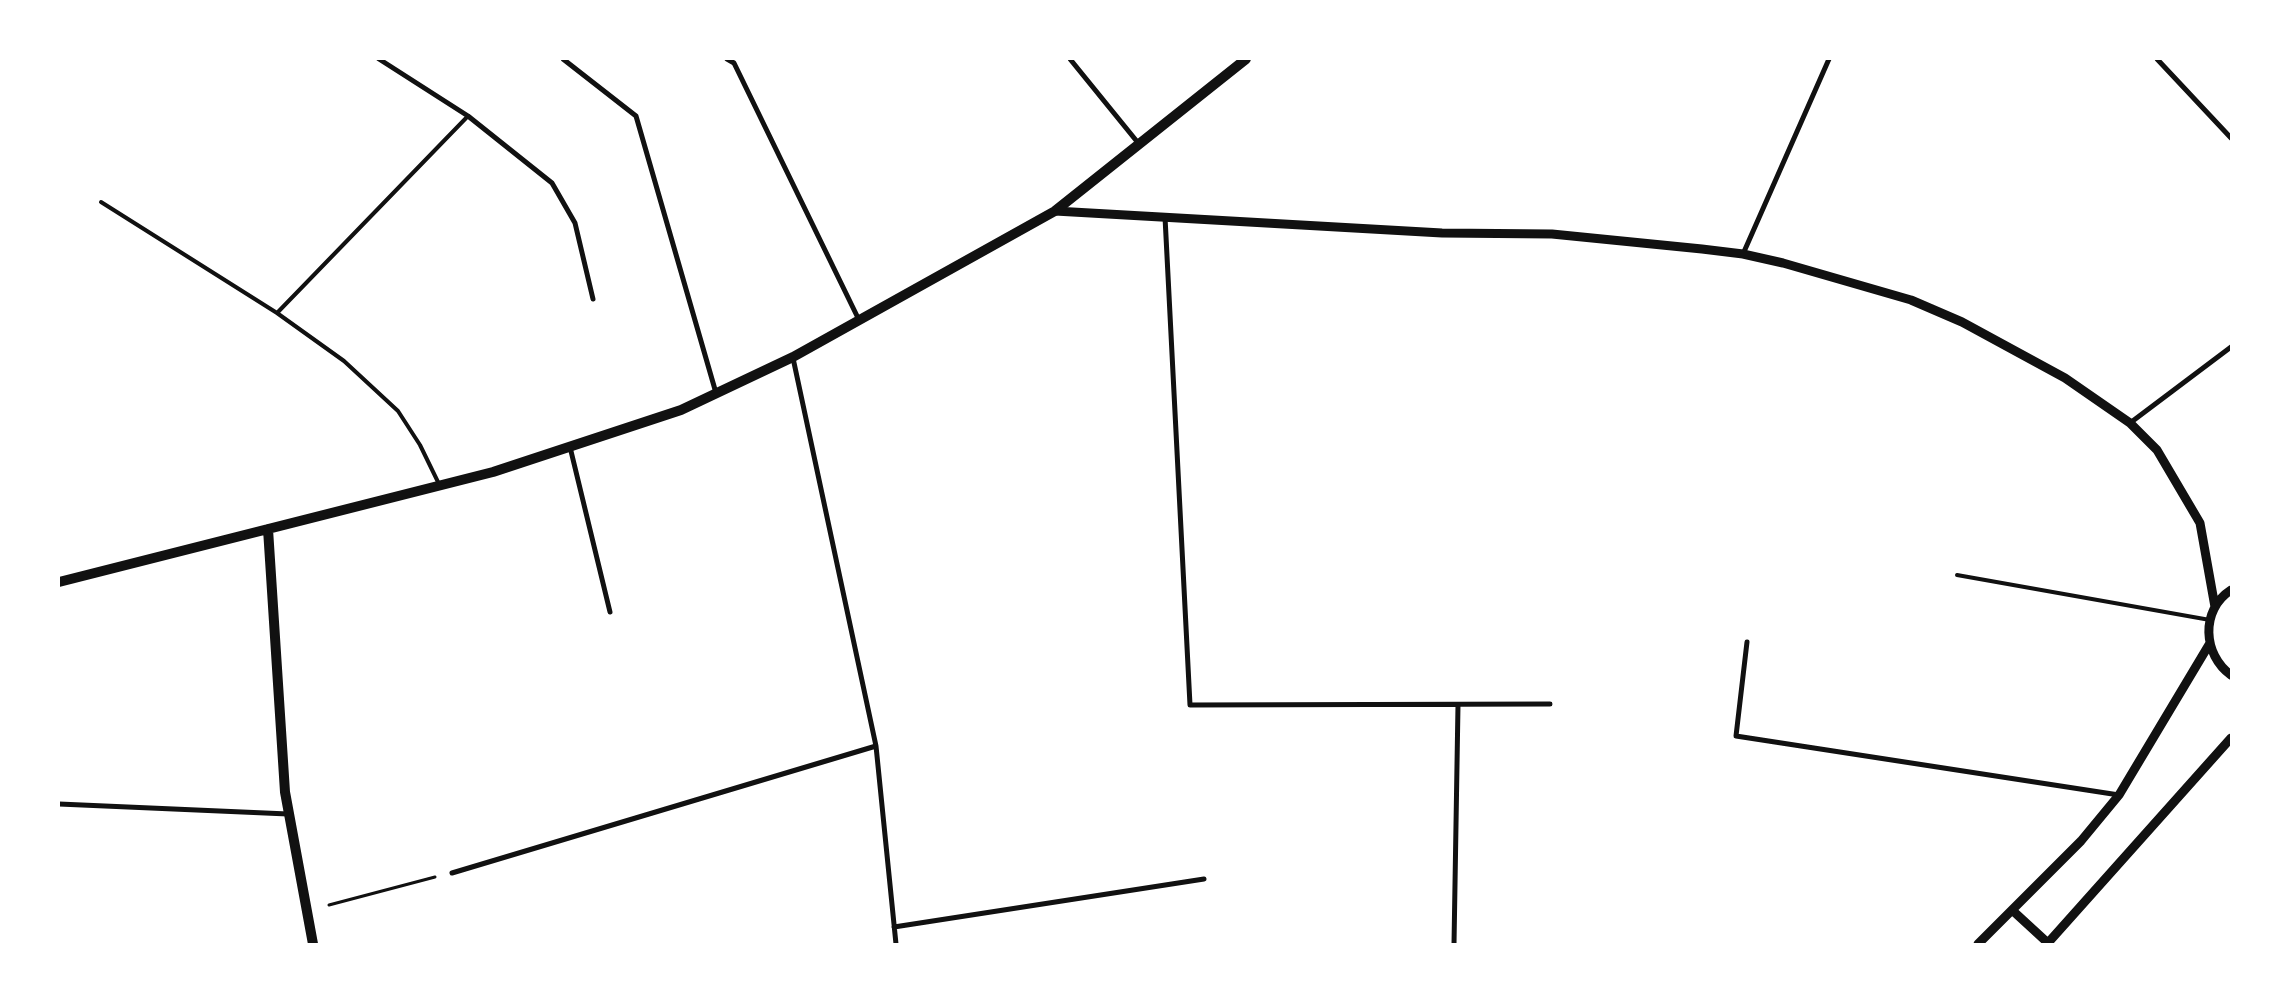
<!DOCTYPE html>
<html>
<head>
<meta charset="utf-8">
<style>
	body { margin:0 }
	#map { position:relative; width:2290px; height:1003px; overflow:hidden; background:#fff; font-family:"PT Sans Narrow",sans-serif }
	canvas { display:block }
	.frame { position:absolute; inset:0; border:60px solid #fff; pointer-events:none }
</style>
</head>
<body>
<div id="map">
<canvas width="2290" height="1003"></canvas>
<div class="frame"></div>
</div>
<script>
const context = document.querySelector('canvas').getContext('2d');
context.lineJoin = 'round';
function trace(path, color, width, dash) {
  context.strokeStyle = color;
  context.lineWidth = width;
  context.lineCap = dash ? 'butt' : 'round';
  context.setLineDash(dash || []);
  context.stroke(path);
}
trace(new Path2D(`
	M329,905L435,877`), '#111', 3);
trace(new Path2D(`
	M101,202L277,313L344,361L398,411L420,445L439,484
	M277,313L468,116
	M1957,575L2210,620`), '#111', 4);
trace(new Path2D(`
	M379,59L468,116L552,183L575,223L593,299
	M563,59L636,116L716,393
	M727,59L734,63L859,320
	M1070,59L1139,144
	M2157,59L2231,138
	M1165,217L1190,705L1550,704
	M1743,254L1829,59
	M793,358L876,746L896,944
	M2130,423L2231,347
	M570,447L610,612
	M1747,642L1736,736L2119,795
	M59,804L288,814
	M452,873L876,746
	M894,927L1204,879
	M1454,944L1458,705`), '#111', 5);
trace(new Path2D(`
	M1055,211L1442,233L1552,234L1702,249L1743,254L1783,263L1911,300L1962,322L2065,378L2130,423L2157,450L2200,523L2215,607
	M2231,590C2200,610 2203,655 2231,675
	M2012,910L2049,944
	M1978,944L2081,841L2119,795L2210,643
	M2047,944L2231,738`), '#111', 9);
trace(new Path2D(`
	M268,529L285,792L313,944
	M59,582L493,472L681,410L793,357L1055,211L1246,59`), '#111', 10);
</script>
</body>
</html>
